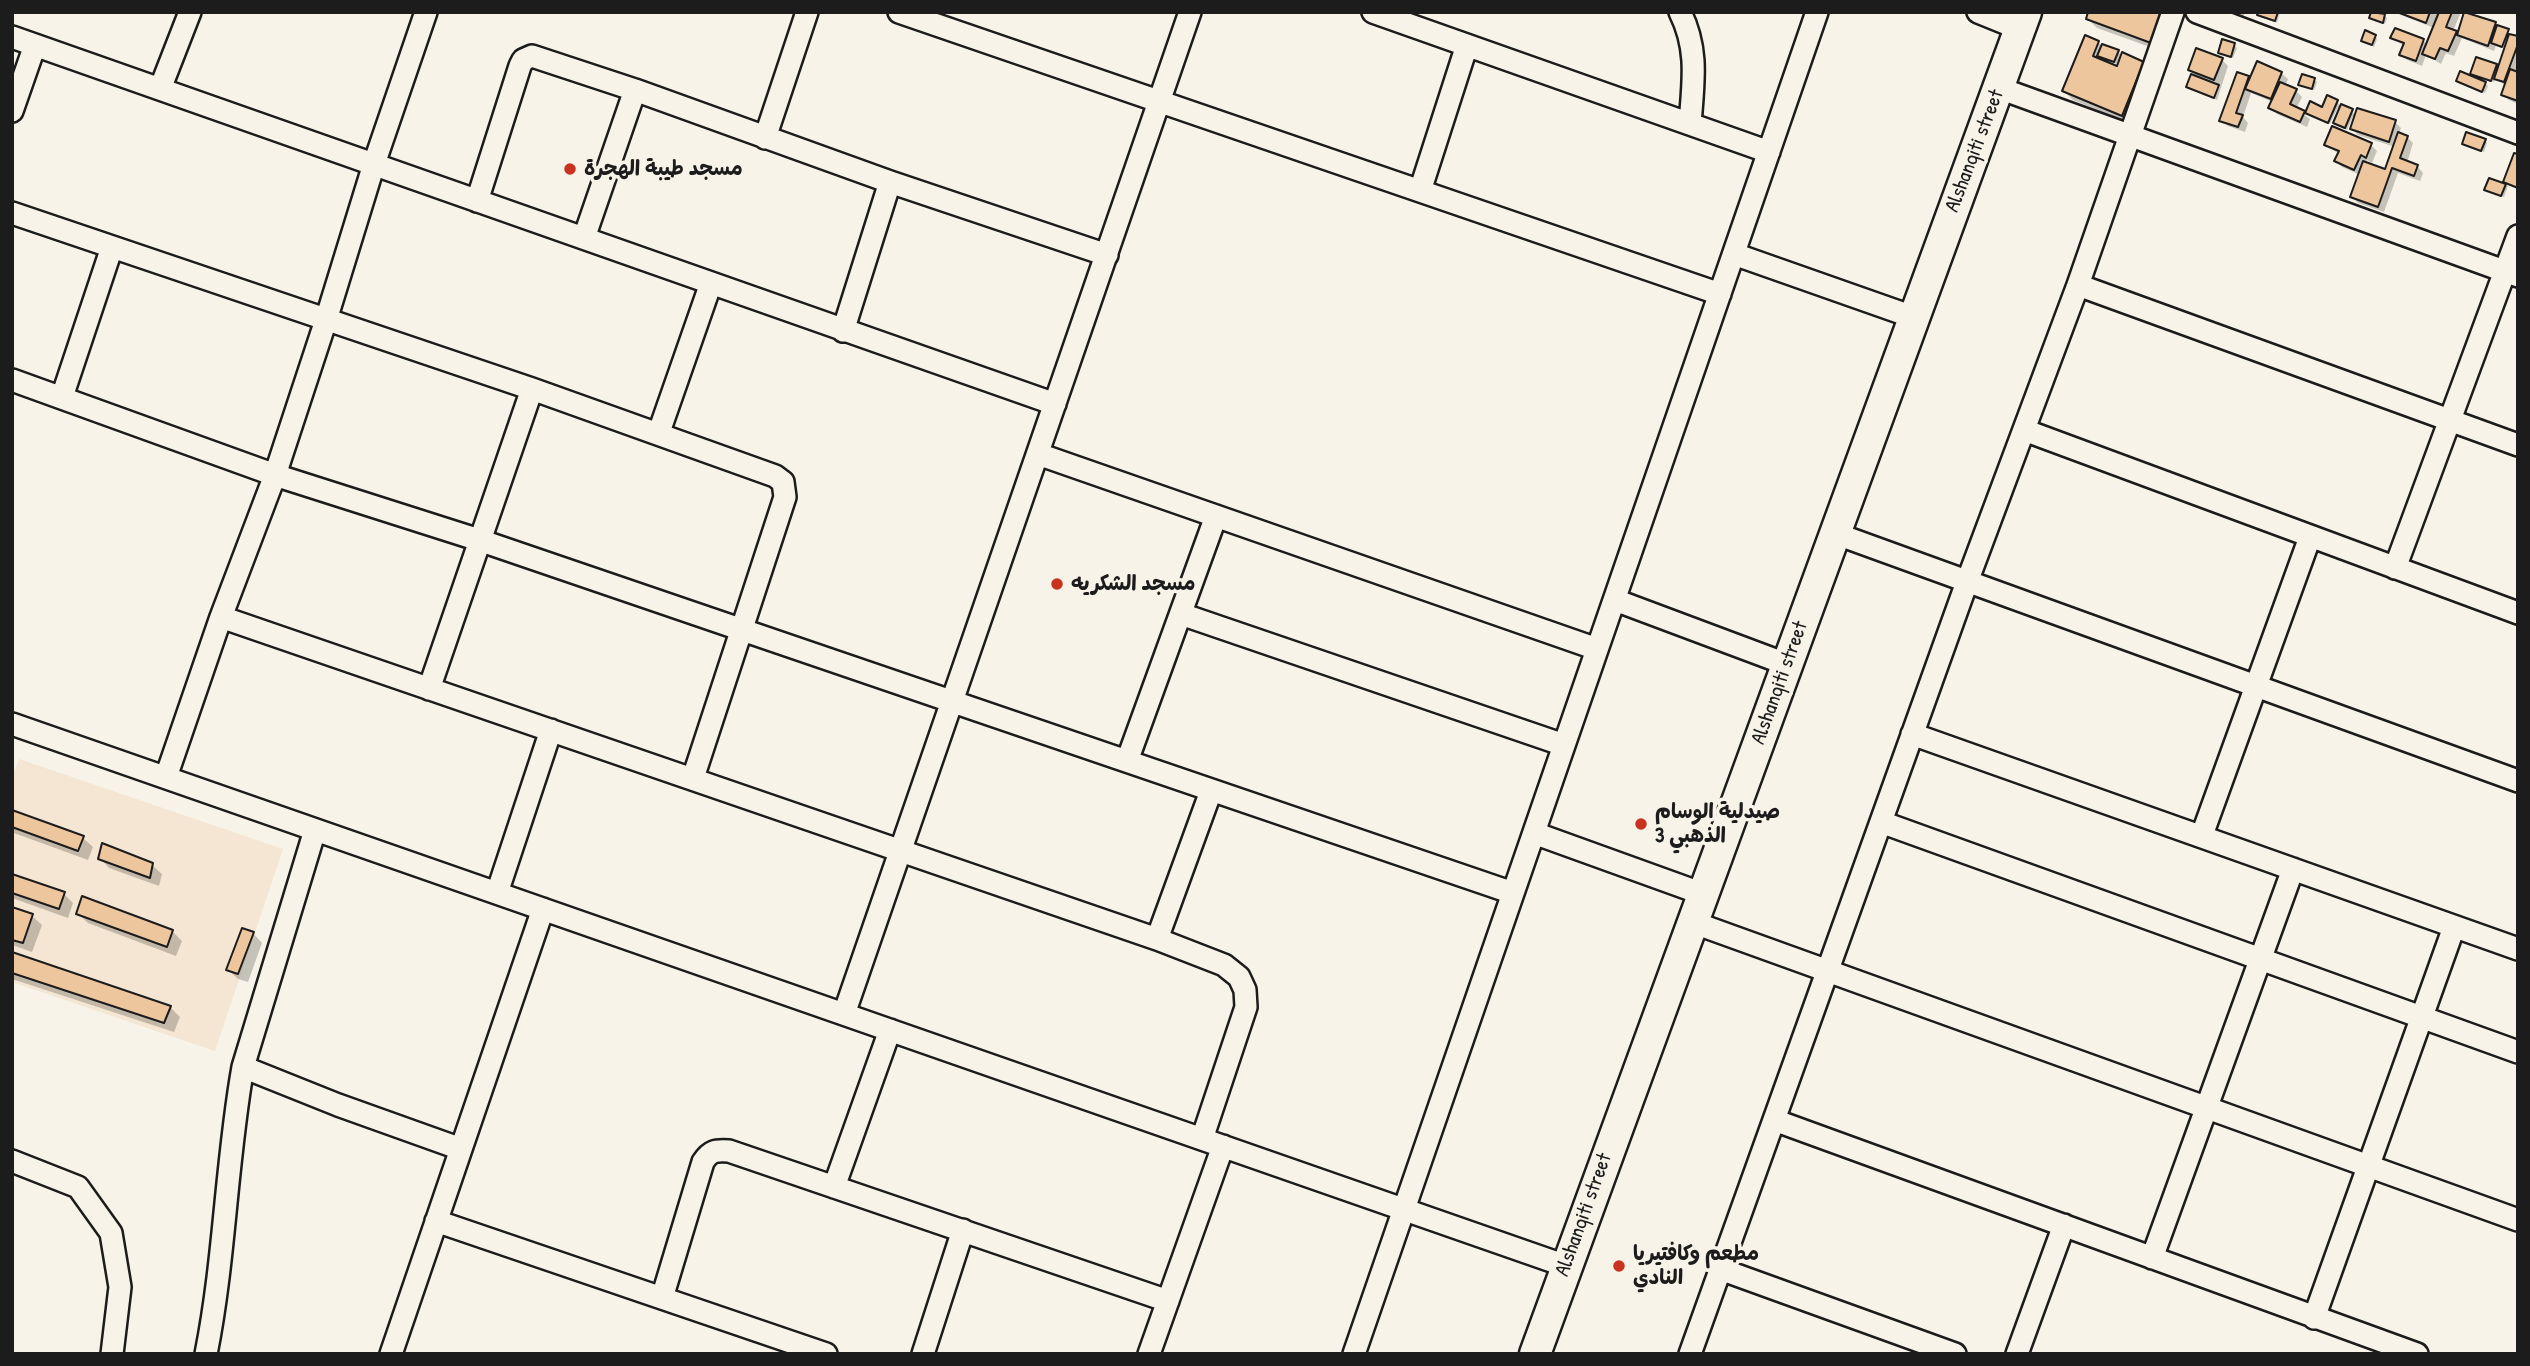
<!DOCTYPE html>
<html>
<head>
<meta charset="utf-8">
<style>
	body { margin:0 }
	#map { position:relative; width:2530px; height:1366px; overflow:hidden; background:#f7f3e8; font-family:"Patrick Hand",sans-serif }
	canvas { display:block }
	.frame { position:absolute; inset:0; border:14px solid #1c1c1c; pointer-events:none }
</style>
</head>
<body>
<div id="map">
<canvas width="2530" height="1366"></canvas>
<div class="frame"></div>
</div>
<script>
const context = document.querySelector('canvas').getContext('2d');
context.lineJoin = 'round';
function fill(path, color) {
  context.fillStyle = color;
  context.fill(path, 'evenodd');
}
function trace(path, color, width, dash) {
  context.strokeStyle = color;
  context.lineWidth = width;
  context.lineCap = dash ? 'butt' : 'round';
  context.setLineDash(dash || []);
  context.stroke(path);
}
function write(font, color, halo, rows, align = 'center') {
  context.font = font + ' "Patrick Hand","Playpen Sans Arabic",sans-serif';
  context.lineWidth = 7;
  context.setLineDash([]);
  context.textBaseline = 'middle';
  context.strokeStyle = halo;
  context.fillStyle = color;
  for (const [text, x, y, turn = 0] of rows) {
    context.save();
    context.translate(x, y);
    context.rotate((+turn || 0) * Math.PI / 180);
    context.textAlign = isNaN(turn) ? turn : align;
    if (halo) context.strokeText(text, 0, 0);
    context.fillText(text, 0, 0);
    context.restore();
  }
}
fill(new Path2D(`
	M19,759L283,849L215,1051L12,982V778Z`), '#f4e6d2');
fill(new Path2D(`
	M2174,12L2161,51L2097,28L2088,19Z
	M2229,12H2245L2242,19Z
	M2260,12H2280L2277,23L2261,17Z
	M2394,12H2461L2453,31L2458,35L2495,23L2508,30L2509,35L2518,38V67L2516,73L2518,74V104L2509,100L2503,94L2506,86L2495,78L2494,82L2472,73L2496,66L2499,69L2506,48L2496,45L2494,51L2462,38L2454,56L2446,53L2441,64L2426,55L2422,66L2407,60L2401,54L2404,46L2393,38L2423,40L2427,45L2434,28Z
	M2385,16L2387,18L2385,24L2371,18Z
	M2375,36L2377,39L2374,47L2363,41Z
	M2098,42L2103,47L2118,52L2123,57L2143,63L2153,73L2132,124L2073,100L2064,91ZM2105,59L2119,65L2118,68L2103,62Z
	M2234,45L2237,48L2233,58L2220,52Z
	M2222,60L2228,66L2217,100L2188,87L2200,80L2190,69Z
	M2281,73L2288,79L2285,86L2296,91L2302,97L2296,109L2310,119L2307,127L2277,114L2271,108L2273,102L2251,93L2243,117L2248,123L2245,132L2228,126L2221,120L2238,74L2251,78Z
	M2314,80L2317,82L2314,90L2300,84Z
	M2460,83H2485L2488,86L2485,93Z
	M2337,101L2339,105L2356,115L2395,122L2401,128L2399,134L2407,137L2413,143L2407,163L2417,166L2423,173L2420,181L2398,173L2384,212L2358,203L2352,197L2360,175L2342,167L2336,161L2339,154L2326,145H2371L2377,151L2372,163L2367,160L2365,164L2386,171L2395,147L2358,135L2352,129L2356,117L2353,116L2347,130L2337,126L2335,123L2341,109L2338,107L2330,124L2306,114L2311,103L2323,109Z
	M2485,140L2487,143L2484,152L2464,143Z
	M2490,180L2508,186L2504,197L2486,189Z
	M12,812L83,838L93,847L88,860L14,833Z
	M100,858L152,865L162,874L159,886L109,868Z
	M12,876L64,894L73,903L68,918L12,898Z
	M12,909L32,916L42,925L32,952L12,945Z
	M78,914L172,931L182,941L176,956L88,923Z
	M253,933L262,943L248,982L238,979L228,970Z
	M12,954L170,1007L180,1017L174,1032L12,979Z`), '#0003');
const building = new Path2D(`
	M2088,12H2162L2151,43L2086,19Z
	M2258,12H2278L2275,21L2257,15Z
	M2371,12L2385,14L2383,23L2369,18Z
	M2397,12H2430L2426,23Z
	M2439,12H2452L2446,27L2457,31L2448,51L2440,48L2435,59L2422,54Z
	M2464,12L2496,22L2488,46L2457,35Z
	M2497,25L2509,29L2502,47L2491,43Z
	M2395,28L2424,39L2416,61L2399,55L2404,43L2390,38Z
	M2365,30L2376,35L2372,45L2361,41Z
	M2509,34L2518,36V44L2504,82L2494,79Z
	M2085,35L2099,41L2093,56L2117,66L2122,52L2144,62L2122,116L2062,91Z
	M2222,39L2235,43L2231,57L2218,53Z
	M2102,44L2119,50L2114,62L2097,56Z
	M2196,48L2223,58L2214,80L2188,70Z
	M2476,57L2497,64L2491,81L2470,74Z
	M2257,61L2282,72L2271,99L2245,89Z
	M2510,69L2518,72V101L2501,95Z
	M2460,71L2486,82L2482,92L2456,81Z
	M2237,72L2249,76L2236,113L2243,115L2238,127L2219,121Z
	M2191,74L2219,85L2214,98L2186,87Z
	M2302,74L2315,78L2312,89L2298,85Z
	M2280,82L2297,89L2290,104L2305,111L2300,122L2268,108Z
	M2327,95L2338,100L2328,123L2305,113L2310,101L2322,107Z
	M2341,104L2353,109L2345,128L2333,123Z
	M2357,108L2396,120L2389,142L2350,129Z
	M2332,126L2372,143L2366,158L2361,155L2354,170L2334,161L2339,151L2324,145Z
	M2398,132L2408,136L2400,158L2418,165L2414,176L2392,168L2378,207L2350,197L2363,161L2385,169Z
	M2466,132L2486,139L2481,151L2462,144Z
	M2514,153L2518,154V188L2503,182Z
	M2489,178L2506,184L2501,196L2484,190Z
	M12,810L84,836L78,851L12,827Z
	M102,843L153,863L150,878L98,859Z
	M12,874L65,892L59,909L12,893Z
	M82,896L173,930L167,947L76,914Z
	M12,907L33,914L23,943L12,940Z
	M242,928L254,932L238,974L226,970Z
	M12,952L171,1006L164,1023L12,973Z`);
fill(building, '#eec69e');
trace(building, '#1c1c1c', 2);
const street = new Path2D(`
	M899,12L1720,294
	M1373,12L1769,152
	M1680,12C1699,50 1693,83 1690,124
	M1978,12L2020,29
	M2197,12L2518,133
	M12,37L1055,404
	M1999,88L2518,276
	M160,89L190,12
	M12,111L35,45
	M765,138L807,12
	M1420,191L1467,45
	M477,201L520,66L523,60L532,56L635,90L890,182L1107,255
	M12,213L532,389L775,476L783,482L785,497L693,778
	M584,238L635,90
	M1734,254L1913,317
	M2078,285L2518,445
	M843,331L890,182
	M12,380L275,475L479,540L1513,893
	M62,397L112,247
	M2024,430L2518,613
	M659,432L711,283
	M1038,454L1597,649
	M1834,533L2518,781
	M2395,568L2518,236
	M1615,600L1786,664
	M1181,614L1564,745
	M221,617L1157,939L1224,965L1239,977L1245,990L1246,1007L1202,1139
	M429,689L532,389
	M12,724L1566,1266
	M1912,734L2518,949
	M1127,761L1216,516
	M166,777L221,617L275,475L326,320L374,164L426,12
	M1881,822L2518,1052
	M1534,833L1703,894
	M2202,835L2310,537
	M497,893L551,730
	M1692,922L2518,1220
	M1157,939L1211,791
	M844,1014L1190,12
	M243,1067L338,1105L461,1149
	M1774,1120L2417,1354
	M12,1161L78,1187L111,1233L120,1287L112,1354
	M834,1187L890,1030
	M436,1221L826,1354
	M2152,1258L2293,869
	M1720,1269L1955,1354
	M662,1298L703,1162C710,1151 715,1150 729,1151L1168,1301
	M2314,1318L2454,927
	M206,1354C225,1259 226,1162 243,1067L315,830
	M391,1354L543,909
	M923,1354L963,1230
	M1149,1354L1223,1146
	M1354,1354L1817,12
	M1690,1354L1967,582L2078,285L2173,12
	M2017,1354L2064,1225`);
const secondary = new Path2D(`
	M1535,1354L2026,12`);
trace(street, '#1c1c1c', 26);
trace(secondary, '#1c1c1c', 35);
trace(street, '#f7f3e8', 21);
trace(secondary, '#f7f3e8', 30);
for (const [x, y, r, color] of [
	[570,169,7,"#c8321e"],
	[1057,584,7,"#c8321e"],
	[1641,824,7,"#c8321e"],
	[1619,1266,7,"#c8321e"]
]) {
  const dot = new Path2D();
  dot.arc(x, y, r, 0, 2 * Math.PI);
  context.fillStyle = color;
  context.fill(dot);
  trace(dot, '#f7f3e8', 2.5);
}
write('21px', '#1c1c1c', '#f7f3e8', [
	["Alshanqiti street",1975,151,-69],
	["Alshanqiti street",1780,683,-70],
	["Alshanqiti street",1584,1215,-70]
]);
write('bold 21px', '#1c1c1c', '#f7f3e8', [
	["مسجد طيبة الهجرة",584,169],
	["مسجد الشكريه",1071,584],
	["صيدلية الوسام",1655,812],
	["الذهبي 3",1655,836],
	["مطعم وكافتيريا",1633,1254],
	["النادي",1633,1278]
], 'left');
</script>
</body>
</html>
